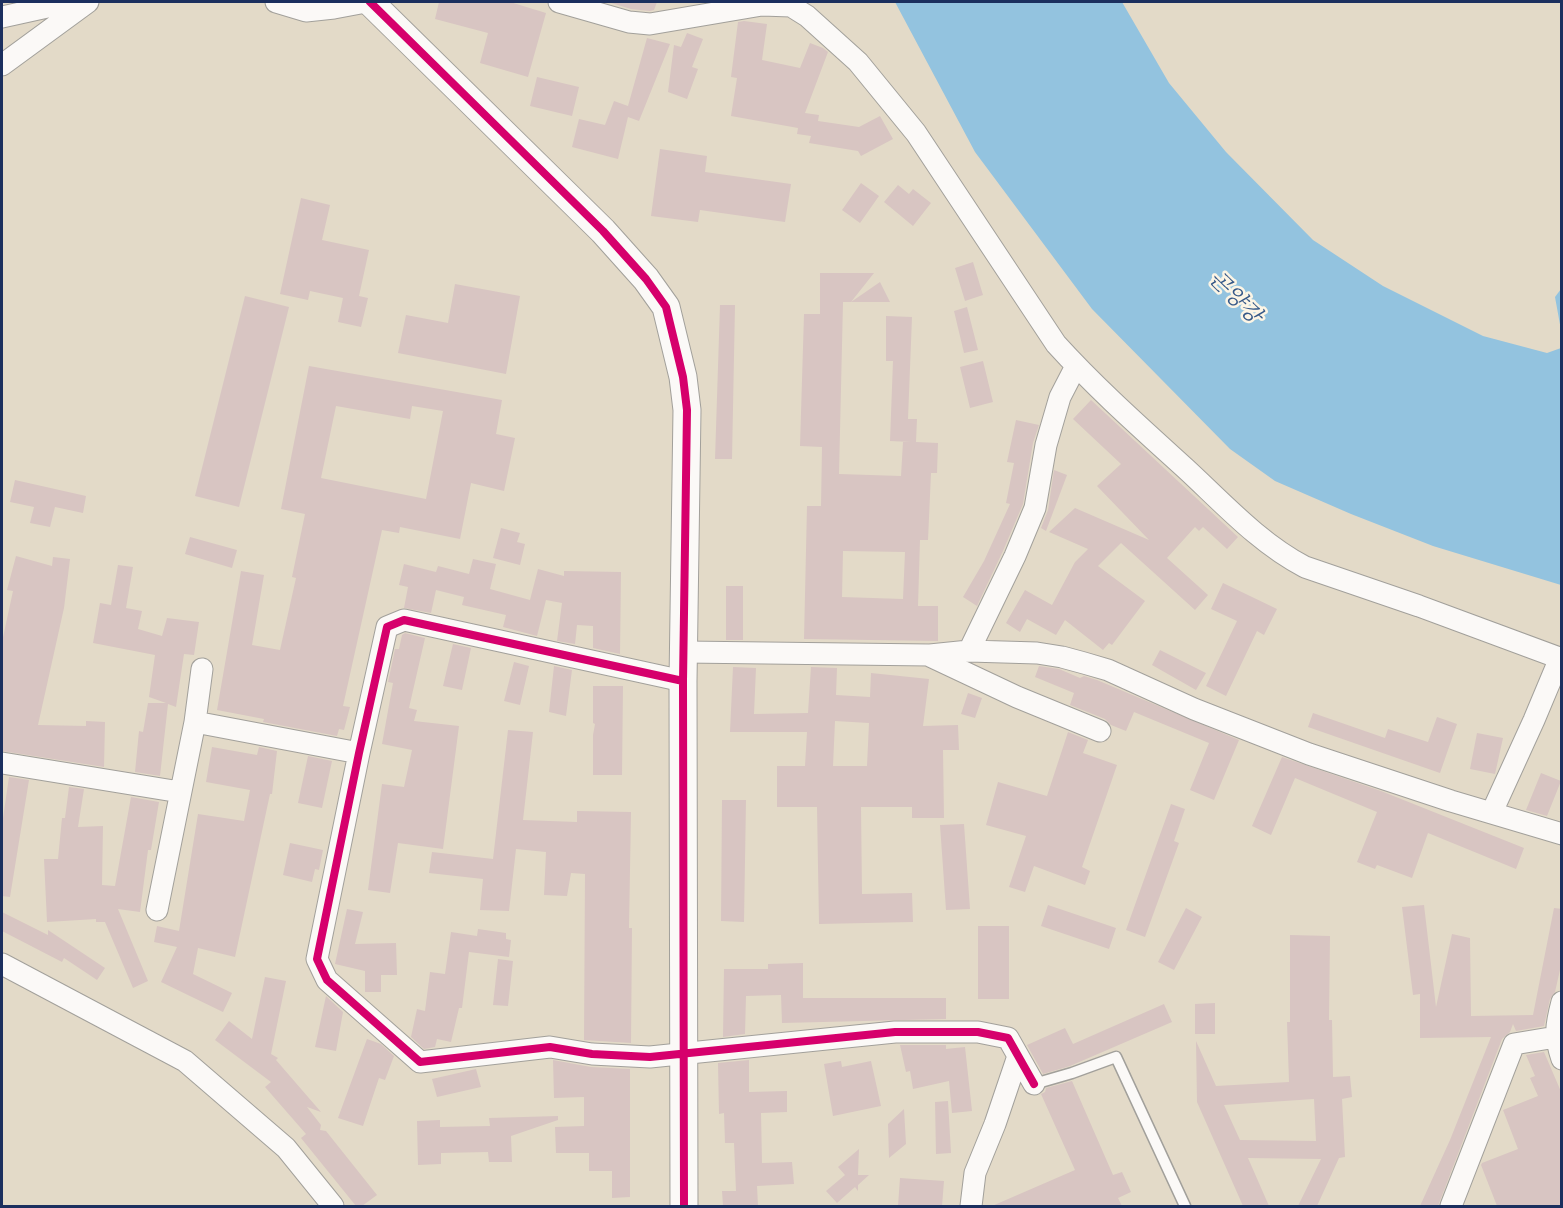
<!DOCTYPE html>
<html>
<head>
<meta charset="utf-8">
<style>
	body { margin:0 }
	#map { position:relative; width:1563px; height:1208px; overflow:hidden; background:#e3dac8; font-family:"IM FELL Great Primer",serif }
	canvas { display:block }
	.frame { position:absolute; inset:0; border:3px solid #1b2f5e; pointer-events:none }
</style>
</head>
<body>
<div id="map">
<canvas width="1563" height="1208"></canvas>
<div class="frame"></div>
</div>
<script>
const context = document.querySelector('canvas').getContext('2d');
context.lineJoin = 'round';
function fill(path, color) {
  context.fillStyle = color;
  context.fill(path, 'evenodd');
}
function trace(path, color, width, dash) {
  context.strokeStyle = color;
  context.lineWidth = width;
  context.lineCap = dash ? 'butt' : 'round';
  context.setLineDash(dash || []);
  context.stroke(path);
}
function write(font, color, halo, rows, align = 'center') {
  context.font = font + ' "IM FELL Great Primer","Noto Serif KR",serif';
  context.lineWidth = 5;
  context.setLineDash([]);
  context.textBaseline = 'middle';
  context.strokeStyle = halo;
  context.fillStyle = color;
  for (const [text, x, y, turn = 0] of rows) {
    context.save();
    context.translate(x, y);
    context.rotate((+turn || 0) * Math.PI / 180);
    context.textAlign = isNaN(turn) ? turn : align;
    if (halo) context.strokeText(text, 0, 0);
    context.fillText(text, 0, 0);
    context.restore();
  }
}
fill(new Path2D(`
	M895,2H1122L1169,83L1226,152L1313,240L1383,286L1483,336L1547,353L1561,348V585L1433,546L1351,514L1275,481L1230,449L1092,309L975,152Z
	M1561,289V330L1555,297Z`), '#93c3df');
fill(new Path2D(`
	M439,2H510L546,13L528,77L480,63L488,33L435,19Z
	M608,2H657L654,10L650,11L631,9Z
	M744,21L767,24L762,60L800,68L810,43L823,48L828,52L805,113L819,115L818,121L859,127L880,116L893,139L861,156L858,151L809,143L811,136L797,134L798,128L731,116L737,78L731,77L738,22Z
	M687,33L703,39L692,67L698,69L687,99L668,92L674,45L681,47Z
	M647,38L670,44L639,121L628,117L618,159L572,147L579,119L605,125L614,101L628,106Z
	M537,77L579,87L572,116L530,106Z
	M660,149L707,156L705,172L791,184L785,222L700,210L698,222L651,216Z
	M861,183L879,196L860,223L842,210Z
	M898,185L909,194L913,189L931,203L913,226L884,202Z
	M301,198L330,205L322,240L369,250L359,296L368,298L361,327L338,322L343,298L310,291L308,300L280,294Z
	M973,262L983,295L965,301L955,268Z
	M820,273H874L851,302H843L839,474L901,476L903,442H911L890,441L893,361H886V316L912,317L908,419H917L916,442L938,443L937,473H931L928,540H920L918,606H938V641L804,639L807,506H821L822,447L800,446L804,314H820ZM843,551L905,552L903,599L842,597Z
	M880,282L890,302H851Z
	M455,284L520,296L506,374L398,353L406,315L448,323Z
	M245,296L289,307L239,507L195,496Z
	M720,305H735L732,459H715Z
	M967,307L978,350L964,353L954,311Z
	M983,361L993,402L970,408L960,367Z
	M309,366L502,400L496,434L515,438L504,491L471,483L460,539L400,527L399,533L382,530L343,706L350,707L344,730L339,729L337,736L263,722L264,719L217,710L241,571L264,575L252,645L280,650L296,578L292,577L305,514L281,509ZM336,406L410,419L412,406L443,411L426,499L321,478Z
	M1091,400L1238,537L1227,549L1203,527L1199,531L1195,527L1167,558L1208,595L1195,610L1121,543L1098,566L1145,601L1112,645L1109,643L1103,650L1065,620L1056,635L1027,619L1020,632L1006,623L1025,590L1052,605L1075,562L1088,549L1049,532L1075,508L1149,540L1097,486L1121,464L1073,419Z
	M1016,420L1039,425L1033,443L1023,504L1003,551L977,606L963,597L984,561L1010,504L1006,503L1014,463L1007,462Z
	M1054,470L1067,475L1046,531L1041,528L1048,510Z
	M15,480L86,496L83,513L55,507L50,527L30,523L34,507L10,502Z
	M501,528L520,533L517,542L525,544L520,565L493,558Z
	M190,537L237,550L232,568L185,554Z
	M16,556L52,566L53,557L70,559L64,608L38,725L86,726V721L105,722L104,767L2,751V642L13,591L7,590Z
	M473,559L496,564L490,589L530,600L538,569L564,576V571L621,572L620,654L593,648V626L577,625L575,644L557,641L562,603L546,600L537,636L503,627L506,615L462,605L464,597L436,590L431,613L404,608L408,587L399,585L404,564L436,572L438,566L469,574Z
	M118,565L133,567L126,608L142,611L138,629L162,636L167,618L199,622L194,655L184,654L176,707L168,704L160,776L135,772L139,731L143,732L148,703H166L149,697L155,655L93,643L100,603L111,605Z
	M1223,583L1277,609L1264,635L1257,631L1226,696L1206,686L1237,621L1211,609Z
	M726,586H743V640H726Z
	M405,633L425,638L409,708L417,710L414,721L459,726L443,849L398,843L390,893L368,890L382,784L404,787L412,750L382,744L393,683L388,682L390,673L395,649H399L402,635Z
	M453,644L471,648L462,690L443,686Z
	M1160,650L1206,673L1196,690L1152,665Z
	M514,662L529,666L520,705L504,701Z
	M554,666L572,670L566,716L549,712Z
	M1039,666L1059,669L1080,678L1084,676L1097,680L1239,740L1214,800L1190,790L1209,743L1134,712L1126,731L1111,725L1105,719L1070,705L1074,693L1035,677Z
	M733,667L756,668L754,714L808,713L811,667L837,668L836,695L870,697L871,673L929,679L923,726L958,725L959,750H943L944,818H912V807H861L862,894L912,893L913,922L819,924L817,807H777V766H805L807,732H730ZM835,721L869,723L867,766H833Z
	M593,686H623L622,775H593V735L595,724L593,723Z
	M968,693L982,698L975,718L961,714Z
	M1313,713L1385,738L1388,729L1428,742L1437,717L1457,724L1440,773L1308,727Z
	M508,730L533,732L523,820L577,822V811L631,812L629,928H632L631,1043L584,1040L585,874L571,873L567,896L544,895L546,852L516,849L509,911L480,910L483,879L429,873L432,852L493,859Z
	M1068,732L1088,740L1083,753L1117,765L1082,867L1090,871L1085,885L1034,866L1025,892L1009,887L1026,836L986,825L998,782L1047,796Z
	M1477,733L1503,738L1495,774L1470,769Z
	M212,747L257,755L259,747L277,751L272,794H270L235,957L198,948L193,974L232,993L223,1012L161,982L177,947L154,942L157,926L179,931L198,814L244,821L250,790L206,782Z
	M308,756L332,761L322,808L298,803Z
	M1282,757L1381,791L1524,848L1516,869L1428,833L1412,878L1377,865L1375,869L1357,862L1377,812L1295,778L1271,835L1252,826Z
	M1541,773L1561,781L1547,816L1526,810Z
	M9,777L29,780L10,897L2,896V825Z
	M69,787L84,789L78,827L103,826L102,885L115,886L131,797L159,802L151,850H148L140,912L118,909L148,981L133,988L105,922H96V919L47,922L44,859H58L62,818H65Z
	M722,800H746L744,922L721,921Z
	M1171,804L1185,809L1174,841L1179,843L1145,937L1126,930Z
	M964,824L970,909L946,910L940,825Z
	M290,843L323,850L319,870L315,869L312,882L283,875Z
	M1048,905L1116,928L1109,949L1041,926Z
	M1424,905L1436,1007L1452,934L1470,938L1471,1016L1533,1015L1554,908L1562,909V961L1555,992L1550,999L1544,1026L1516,1031L1513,1024L1510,1032L1502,1039L1438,1206H1420L1450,1140L1491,1037L1420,1038V994L1413,995L1402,907Z
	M1186,908L1202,917L1174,970L1158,962Z
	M347,909L363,912L355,944L396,943L397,975H381V992H365V971L335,964Z
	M2,912L48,935V930L105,968L97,980L64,958L62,962L2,931Z
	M978,926H1009V999H978Z
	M478,929L506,933V939L511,940L509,957L469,952L462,1008H459L451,1042L437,1039L435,1047L424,1049L411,1037L417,1009L425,1011L430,972L445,974L451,932L477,936Z
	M1290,935L1330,936L1329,1020H1332L1333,1077L1350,1076L1352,1097L1342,1099L1345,1157L1339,1158L1317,1206H1298L1321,1159L1248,1158L1269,1206H1243L1197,1102L1196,1041L1216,1086L1289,1082L1287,1022H1290ZM1314,1099L1316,1141L1240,1140L1224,1105Z
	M498,959L513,961L508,1006L493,1005Z
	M803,963V998H946V1019L782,1023L781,995L746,996L745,1034L723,1037L724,969H768V964Z
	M265,977L286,981L271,1054L278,1058L276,1060L321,1112L307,1107L321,1125L320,1130L326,1131L377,1195L362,1206H356L301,1138L306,1134L265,1087L271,1082L215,1040L229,1021L252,1039Z
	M326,996L343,1012L336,1051L315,1047Z
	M1215,1003V1034H1195V1004Z
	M1164,1004L1172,1022L1070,1066L1043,1074L1027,1045L1065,1028L1073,1044Z
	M367,1039L381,1044L394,1056L385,1080L379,1078L363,1126L338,1118Z
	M900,1045H946V1049L965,1047L972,1111L952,1113L949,1081L913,1089L910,1071L906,1072Z
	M1544,1052L1562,1094V1206H1497L1481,1165L1482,1163L1518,1149L1503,1110L1538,1096L1530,1078L1535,1076L1526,1055Z
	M553,1060L591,1067L630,1069V1197L612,1198V1171H589V1153H556L555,1127L584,1126V1097L554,1098Z
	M749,1060V1092L787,1091V1112L761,1113L762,1163L792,1162L794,1184L757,1186L758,1206H723L722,1191H736L734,1143H725L724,1113L719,1114L718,1063Z
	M841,1061L842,1067L871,1061L881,1106L833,1116L824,1064Z
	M476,1069L481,1087L437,1097L432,1079Z
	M1072,1081L1113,1175L1122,1172L1131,1192L1118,1198L1122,1206H992L1075,1170L1041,1094L1045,1092L1046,1088Z
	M948,1101L951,1153L936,1154L935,1102Z
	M904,1109L906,1144L889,1158L888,1124Z
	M558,1116V1120L511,1136L512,1162H489L488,1152L441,1153V1164L418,1165L417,1121L440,1120V1127L490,1126L489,1118Z
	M859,1149L858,1175H869L858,1185V1191L855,1187L837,1203L826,1191L845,1175L838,1167Z
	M900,1178L944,1181L942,1206H898Z`), '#d8c5c2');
const service = new Path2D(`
	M1034,1084L1072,1073L1116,1057L1185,1206`);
const minor = new Path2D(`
	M276,2L306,11L334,8L366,2
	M559,2L629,22L650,24L762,5L791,6L807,16L858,62L916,133L1056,344C1096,388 1141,428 1185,468C1223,503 1259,543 1305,567L1419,606L1562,659
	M2,17L70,2
	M2,65L88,2
	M969,651L1015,556L1035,508L1046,445L1060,397L1076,366
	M684,652L930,655L969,651L1037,653L1062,657L1084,663L1108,670L1194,709L1309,754L1451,801L1562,834
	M930,656L1017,697L1100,731
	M683,681L404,620L387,627L359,753L317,959L327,980L420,1062L550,1047L592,1054L650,1057L895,1032H978L1008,1038L1034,1084
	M195,722L359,753
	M2,763L180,792
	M1492,812L1534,720L1560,658
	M157,910L195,722L202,669
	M2,964L185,1061L286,1148L333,1206
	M1562,1002C1556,1025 1554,1036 1562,1059
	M971,1206L975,1173L995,1124L1018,1056
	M1451,1206L1514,1044L1556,1037`);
const tertiary = new Path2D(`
	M370,2L603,231L646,279L666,307L683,377L687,410L683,681L684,1206`);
trace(service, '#a2a09b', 13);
trace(minor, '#a2a09b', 23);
trace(tertiary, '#a2a09b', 29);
trace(service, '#fbf9f7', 10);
trace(minor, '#fbf9f7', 21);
trace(tertiary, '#fbf9f7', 27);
trace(new Path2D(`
	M370,2L603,231L646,279L666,307L683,377L687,410L683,681L684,1206
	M683,681L404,620L387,627L359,753L317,959L327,980L420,1062L550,1047L592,1054L650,1057L895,1032H978L1008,1038L1034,1084`), '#d6006c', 8);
write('italic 22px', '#355888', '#fcf5e5', [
	["곤양강",1234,298,45]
]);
</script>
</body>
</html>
